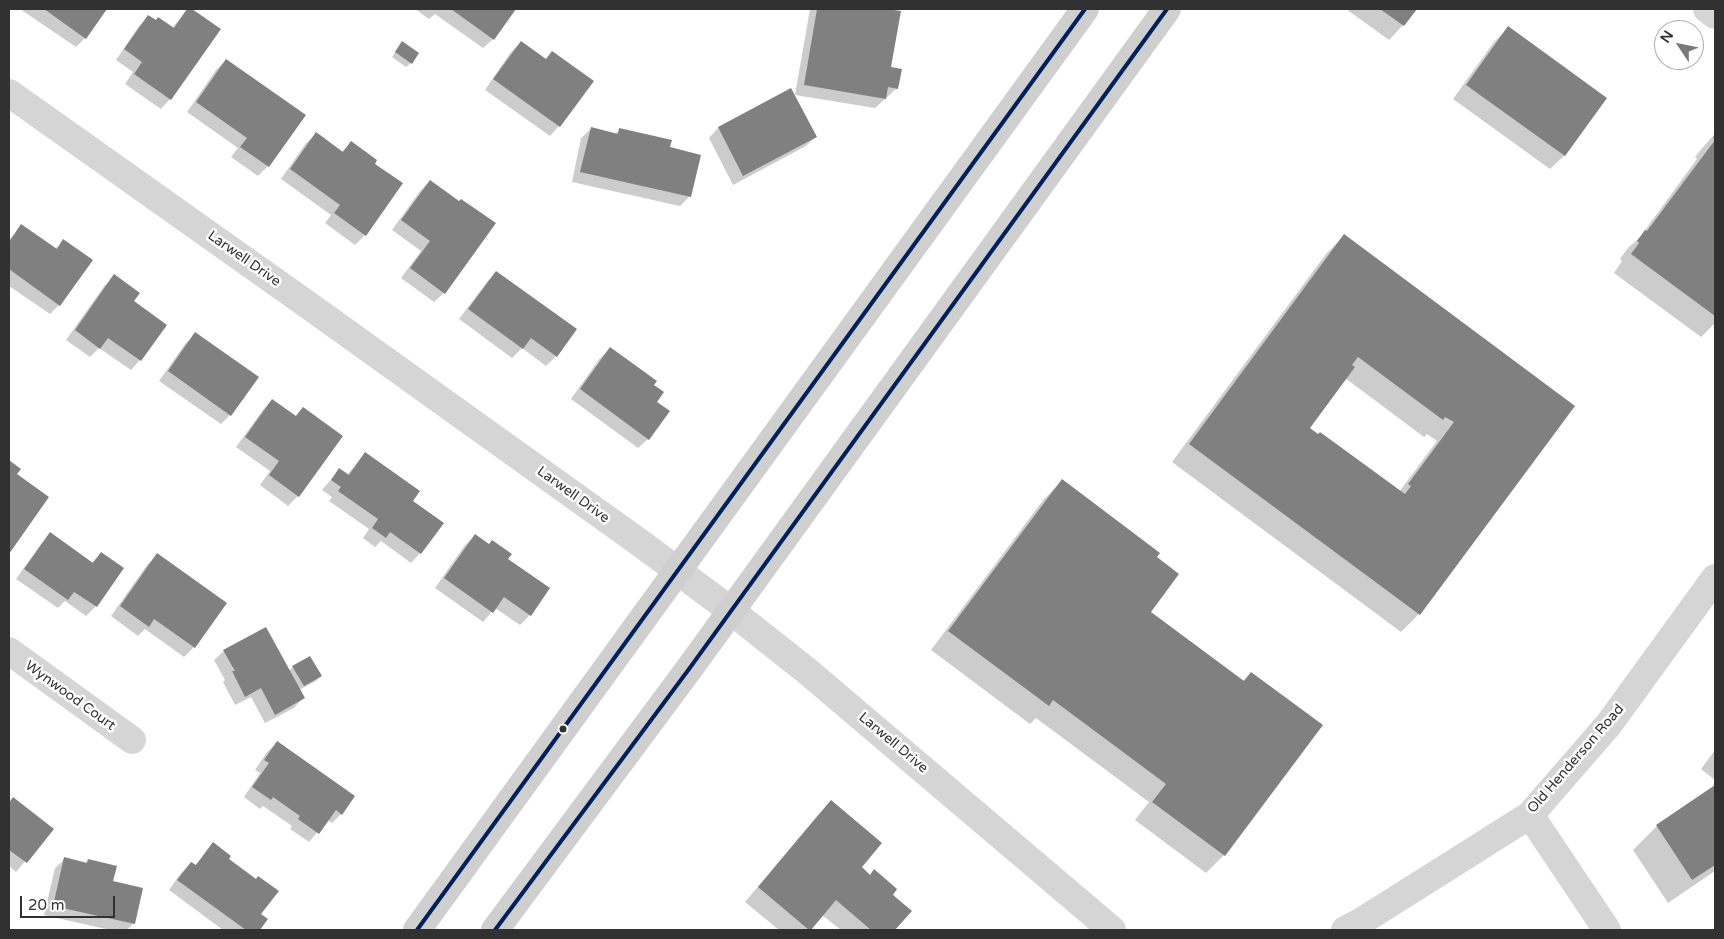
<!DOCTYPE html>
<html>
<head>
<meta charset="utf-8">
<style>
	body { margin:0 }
	#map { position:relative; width:1724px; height:939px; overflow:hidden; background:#fff; font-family:"Varela Round",sans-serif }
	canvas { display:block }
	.frame { position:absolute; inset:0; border:10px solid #313131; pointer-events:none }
	.north { position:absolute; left:1654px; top:20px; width:50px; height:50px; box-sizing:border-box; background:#fff; border:1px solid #adadad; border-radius:50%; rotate:304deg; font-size:14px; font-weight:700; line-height:20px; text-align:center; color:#313131 }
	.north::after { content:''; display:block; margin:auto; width:18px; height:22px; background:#797979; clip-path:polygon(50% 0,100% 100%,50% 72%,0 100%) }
	.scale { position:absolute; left:20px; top:896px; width:95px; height:22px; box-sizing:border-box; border:2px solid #313131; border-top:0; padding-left:6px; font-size:15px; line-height:18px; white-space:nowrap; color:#313131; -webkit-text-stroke:4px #fff; paint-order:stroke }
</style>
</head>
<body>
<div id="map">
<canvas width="1724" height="939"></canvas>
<div class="frame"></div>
<div class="north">N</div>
<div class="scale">20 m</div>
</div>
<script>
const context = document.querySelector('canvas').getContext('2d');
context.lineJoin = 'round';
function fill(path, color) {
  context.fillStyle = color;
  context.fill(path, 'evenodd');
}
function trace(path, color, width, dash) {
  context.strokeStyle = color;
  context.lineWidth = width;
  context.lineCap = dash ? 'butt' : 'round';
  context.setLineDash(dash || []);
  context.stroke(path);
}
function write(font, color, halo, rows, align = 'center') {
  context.font = font + ' "Varela Round",sans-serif';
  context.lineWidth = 5;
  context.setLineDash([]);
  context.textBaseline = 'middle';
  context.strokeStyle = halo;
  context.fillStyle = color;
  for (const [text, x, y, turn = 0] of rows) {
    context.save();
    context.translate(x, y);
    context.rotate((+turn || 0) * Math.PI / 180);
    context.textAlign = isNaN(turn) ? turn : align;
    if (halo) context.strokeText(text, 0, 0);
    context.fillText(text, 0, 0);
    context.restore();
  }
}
fill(new Path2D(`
	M20,9H106L85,38L76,47Z
	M188,9L220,29L170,99L161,109L125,84L133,72L116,60L139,26L148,17L172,28Z
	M415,9H514L493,39L483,48L435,14L429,19Z
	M810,9H879L899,12L890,68L897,88L875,108L795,95Z
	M1346,9H1415L1403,25L1389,40Z
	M1508,28L1565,155L1550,169L1453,99L1494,42Z
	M521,42L545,60L552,53L559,126L550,136L485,90L511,52Z
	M398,47L411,63L406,67L392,57Z
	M226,60L304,115L268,166L258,176L231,157L238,148L187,112L216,70Z
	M790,90L815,137L806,146L733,185L709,138L718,128Z
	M591,129L615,134L619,130L669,148L690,196L680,206L572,182L581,138Z
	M316,134L341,152L351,143L373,164L365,235L355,245L325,223L331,215L281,179L306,143Z
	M1715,134V323L1701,337L1614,273L1622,261L1620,259L1627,249L1640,237L1697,159L1695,157L1703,147Z
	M430,181L444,293L434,302L401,278L421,251L392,230L420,191Z
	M22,226L55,249L63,241L59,305L50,314L9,286V240Z
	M1344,236L1573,406L1419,614L1401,632L1172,462L1326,254ZM1345,378L1424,437L1427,434L1437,441L1399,492L1308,428Z
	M496,272L556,356L546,366L522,348L512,358L459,319L487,282Z
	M114,276L132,301L165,325L140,360L131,370L99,348L90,357L66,340L105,285Z
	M195,334L230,415L221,424L159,381L185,344Z
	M610,349L652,385L655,402L648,439L638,448L571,399L600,358Z
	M272,400L295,417L303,408L341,436L298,496L288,506L260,485L270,471L236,447L263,410Z
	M365,453L411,501L420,553L411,563L381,541L375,547L363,538L369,529L329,501L332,497L322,490L339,470L347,475Z
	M9,462L19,469L15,474L48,497L9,552Z
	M1062,481L1155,557L1149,612L1242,682L1251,673L1321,725L1224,855L1206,873L1135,820L1149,802L1036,718L1030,724L931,650L1044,499Z
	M50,534L91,563L101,554L122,568L96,606L86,616L65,601L58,608L16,579L41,544Z
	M475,536L548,588L530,615L520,625L495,608L483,622L435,588L465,545Z
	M157,555L194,647L184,657L145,629L138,636L111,616L147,565Z
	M224,651L289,671L293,667L321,676L316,681L299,690L303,698L294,708L265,723L251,697L235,705L223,682L225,680L214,660Z
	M277,743L341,814L332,823L327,820L309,842L290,829L292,826L263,806L260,809L244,797L260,773L255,770L267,752Z
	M1715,750V780L1701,769Z
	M1715,787V871L1668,903L1633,850L1657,826Z
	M13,798L52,829L16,872L9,866V803Z
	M831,802L860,868L910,911L893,930H841L822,915L809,930H779L745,902L817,816Z
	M214,844L227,859L260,914L266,919L258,930H223L169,890L181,873L191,863L195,866Z
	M65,859L85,863L88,860L111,882L142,889L133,924L127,930H110L44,915L55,868Z`), '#0003');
fill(new Path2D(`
	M44,9H107L86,39Z
	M187,9H192L221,29L171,100L134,74L142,62L124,49L148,15L156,20L158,17L174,28Z
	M451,9H516L494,40Z
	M817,9H887L901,11L891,67L902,69L898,89L888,87L886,99L804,85Z
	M1380,9H1417L1404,26Z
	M1508,26L1607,98L1565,156L1466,85Z
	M402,41L419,53L412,64L395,52Z
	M521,41L546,59L552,51L594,81L560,127L493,79Z
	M226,59L306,115L269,167L240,147L247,138L196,102Z
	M791,88L817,137L743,176L718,127Z
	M591,127L618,134L619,128L672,140L670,147L701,155L691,197L580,172Z
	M316,132L343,152L351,141L377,160L375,164L403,183L366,236L334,213L340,205L290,169Z
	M1715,134V316L1631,254L1639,243L1637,241L1645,230L1647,231L1715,140L1713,138Z
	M430,180L459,201L461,199L496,223L445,294L410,268L430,241L401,220Z
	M21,224L57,249L63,239L93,260L60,306L9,269V242Z
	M1344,234L1575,406L1420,615L1189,444ZM1358,357L1443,420L1445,417L1454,422L1408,484L1411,486L1405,494L1320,432L1318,434L1310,428L1355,367L1352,365Z
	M496,271L577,329L557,357L531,338L523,349L468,309Z
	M114,274L140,293L134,301L167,325L141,361L108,338L100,349L75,330Z
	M195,332L259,377L231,416L168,371Z
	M610,347L657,381L654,385L664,392L657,402L670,411L649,440L580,389Z
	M272,399L296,416L303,407L343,436L299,497L269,475L279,461L245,437Z
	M365,452L420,491L413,501L444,523L421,554L390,532L386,538L372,528L378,519L338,491L341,487L331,480L339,468L349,475Z
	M9,460L21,469L17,474L49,497L9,554Z
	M1062,479L1160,553L1157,557L1179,574L1151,612L1244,681L1251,672L1323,725L1225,856L1152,802L1166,784L1053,700L1049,706L948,631Z
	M50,532L93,563L101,552L124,568L97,607L74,592L68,600L24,569Z
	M475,534L489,544L492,540L512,554L508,559L550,588L531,616L504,597L493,613L444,578Z
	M157,553L227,603L195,648L154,619L149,627L120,606Z
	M266,627L305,698L275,715L261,688L245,697L232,671H235L223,650Z
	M310,656L322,676L304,686L292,666Z
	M277,741L355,796L342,815L336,810L319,834L298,819L300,816L273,797L271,800L252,787L269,763L264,760Z
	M1715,785V865L1692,880L1656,825Z
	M13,797L54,829L27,863L9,850V803Z
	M831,800L882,843L862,867L870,875L874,869L897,889L893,895L912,911L895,930H871L836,900L811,930H809L758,887Z
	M213,842L231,856L229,859L256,879L258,876L279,891L261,914L268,919L260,930H246L177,880L191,862L196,865Z
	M64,857L87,863L88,859L117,866L113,881L143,888L135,924L53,906Z`), '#808080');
trace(new Path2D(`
	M1707,9L1715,15
	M9,93L308,305L643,545L730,610L807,671L1112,930
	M9,651L132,740
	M1530,815L1607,930
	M1345,930L1362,921L1530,815L1609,724L1715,578`), '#d5d5d5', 28);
trace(new Path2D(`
	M417,930L1085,9
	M495,930L689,669L1167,9`), '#cfcfcf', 28);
trace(new Path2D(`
	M417,930L1085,9
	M495,930L689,669L1167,9`), '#00205b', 4);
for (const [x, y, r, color] of [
	[563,729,4.5,"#313131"]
]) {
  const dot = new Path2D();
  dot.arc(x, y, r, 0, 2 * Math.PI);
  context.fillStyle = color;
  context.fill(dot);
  trace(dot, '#fff', 2);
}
write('14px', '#313131', '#fff', [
	["Larwell Drive",244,259,35],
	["Larwell Drive",573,495,36],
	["Wynwood Court",70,696,36],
	["Larwell Drive",893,743,40],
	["Old Henderson Road",1576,759,-49]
]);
</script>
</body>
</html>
